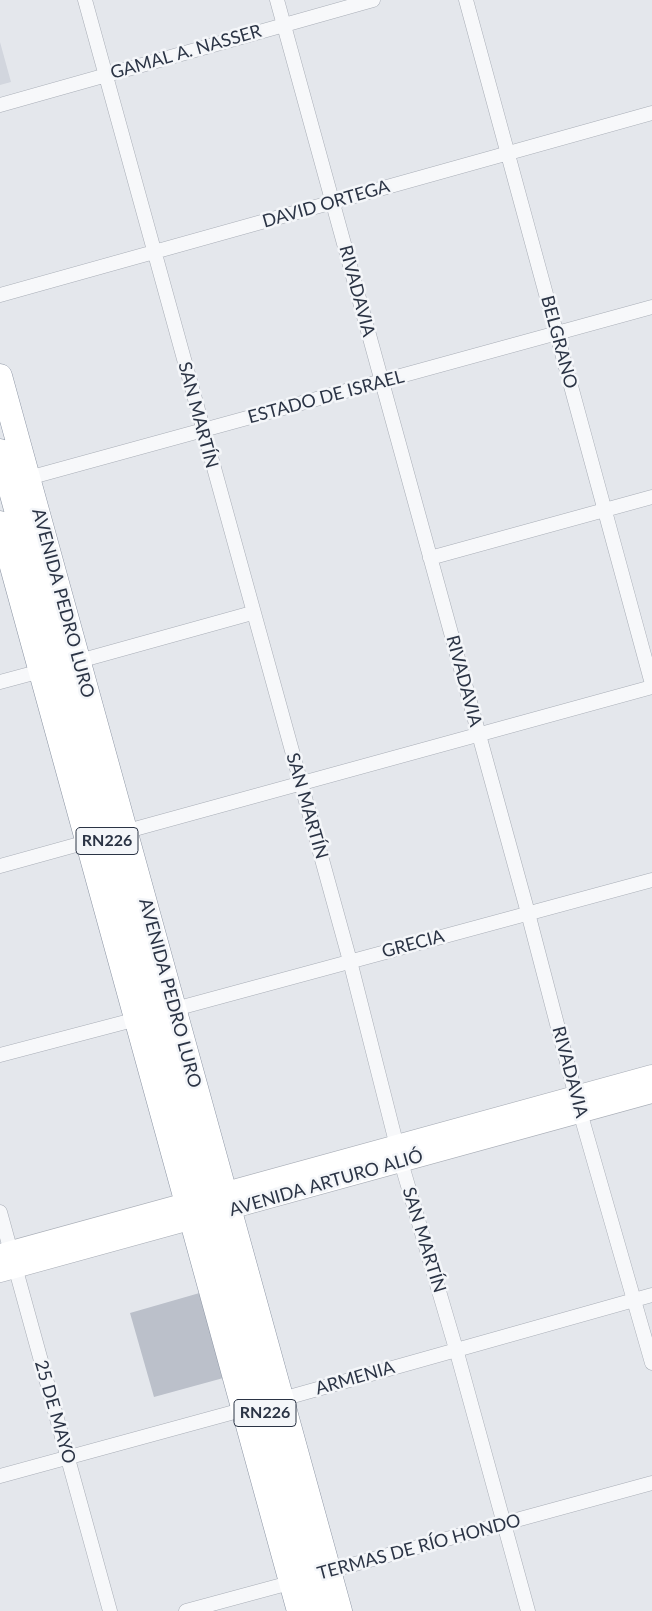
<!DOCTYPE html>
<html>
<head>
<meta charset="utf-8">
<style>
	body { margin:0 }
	canvas { display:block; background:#e4e7ec }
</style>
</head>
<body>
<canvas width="652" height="1611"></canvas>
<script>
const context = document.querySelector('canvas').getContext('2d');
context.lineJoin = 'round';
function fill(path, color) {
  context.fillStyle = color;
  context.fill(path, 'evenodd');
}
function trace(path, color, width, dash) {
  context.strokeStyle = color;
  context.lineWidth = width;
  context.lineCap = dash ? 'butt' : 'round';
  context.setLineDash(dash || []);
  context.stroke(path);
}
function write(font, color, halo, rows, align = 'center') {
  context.font = font + ' Lato,sans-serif';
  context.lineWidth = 5;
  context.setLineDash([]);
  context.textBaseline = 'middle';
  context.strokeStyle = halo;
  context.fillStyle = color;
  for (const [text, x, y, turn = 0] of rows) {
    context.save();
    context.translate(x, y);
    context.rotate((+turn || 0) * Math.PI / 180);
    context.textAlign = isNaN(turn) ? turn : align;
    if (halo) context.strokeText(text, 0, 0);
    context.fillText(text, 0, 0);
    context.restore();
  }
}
fill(new Path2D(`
	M0,42L11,82L0,85Z`), '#d2d6de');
fill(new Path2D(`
	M203,1292L227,1377L154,1397L130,1313Z`), '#bbc0ca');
const minor = new Path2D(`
	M85,0L350,961L401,1162L456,1349L528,1611
	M277,0L528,913L580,1112L652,1363
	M466,0L652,684
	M0,105L373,0
	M0,295L652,113
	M21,480L652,307
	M430,558L652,497
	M79,661L252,613
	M0,682L41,671
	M120,833L652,687
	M0,866L94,840
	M175,1009L652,880
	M0,1055L137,1019
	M0,1212L110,1611
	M275,1401L652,1295
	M0,1476L249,1408
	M322,1573L652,1483
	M186,1611L297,1581`);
const secondary = new Path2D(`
	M0,1254L652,1075
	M0,1272L652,1093`);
const trunk = new Path2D(`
	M0,376L340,1611
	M0,451L319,1611
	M0,523L299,1611`);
trace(minor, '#a9aeb7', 15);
trace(secondary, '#a9aeb7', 21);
trace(trunk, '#8b94a3', 25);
trace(minor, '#f7f8fa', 14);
trace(secondary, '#fff', 20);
trace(trunk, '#fff', 24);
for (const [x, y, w] of [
	[107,841,62],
	[265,1413,62]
]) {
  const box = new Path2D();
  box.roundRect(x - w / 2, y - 13.5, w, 27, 4);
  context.fillStyle = '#f4f6f9';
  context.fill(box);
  trace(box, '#2b3445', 1);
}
write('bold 16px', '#2b3445', null, [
	["RN226",107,841],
	["RN226",265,1413]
]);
write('18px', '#2b3445', '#f4f6f9', [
	["GAMAL A. NASSER",186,52,-16],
	["DAVID ORTEGA",326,204,-16],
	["RIVADAVIA",357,291,75],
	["BELGRANO",559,342,75],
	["ESTADO DE ISRAEL",326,397,-15],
	["SAN MARTÍN",198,415,75],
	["AVENIDA PEDRO LURO",63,603,75],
	["RIVADAVIA",464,681,75],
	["SAN MARTÍN",307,806,74],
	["GRECIA",413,944,-15],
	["AVENIDA PEDRO LURO",170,993,75],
	["RIVADAVIA",570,1072,75],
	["AVENIDA ARTURO ALIÓ",326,1183,-16],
	["SAN MARTÍN",424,1240,73],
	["ARMENIA",355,1378,-16],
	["25 DE MAYO",55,1412,74],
	["TERMAS DE RÍO HONDO",419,1547,-15]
]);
</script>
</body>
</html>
